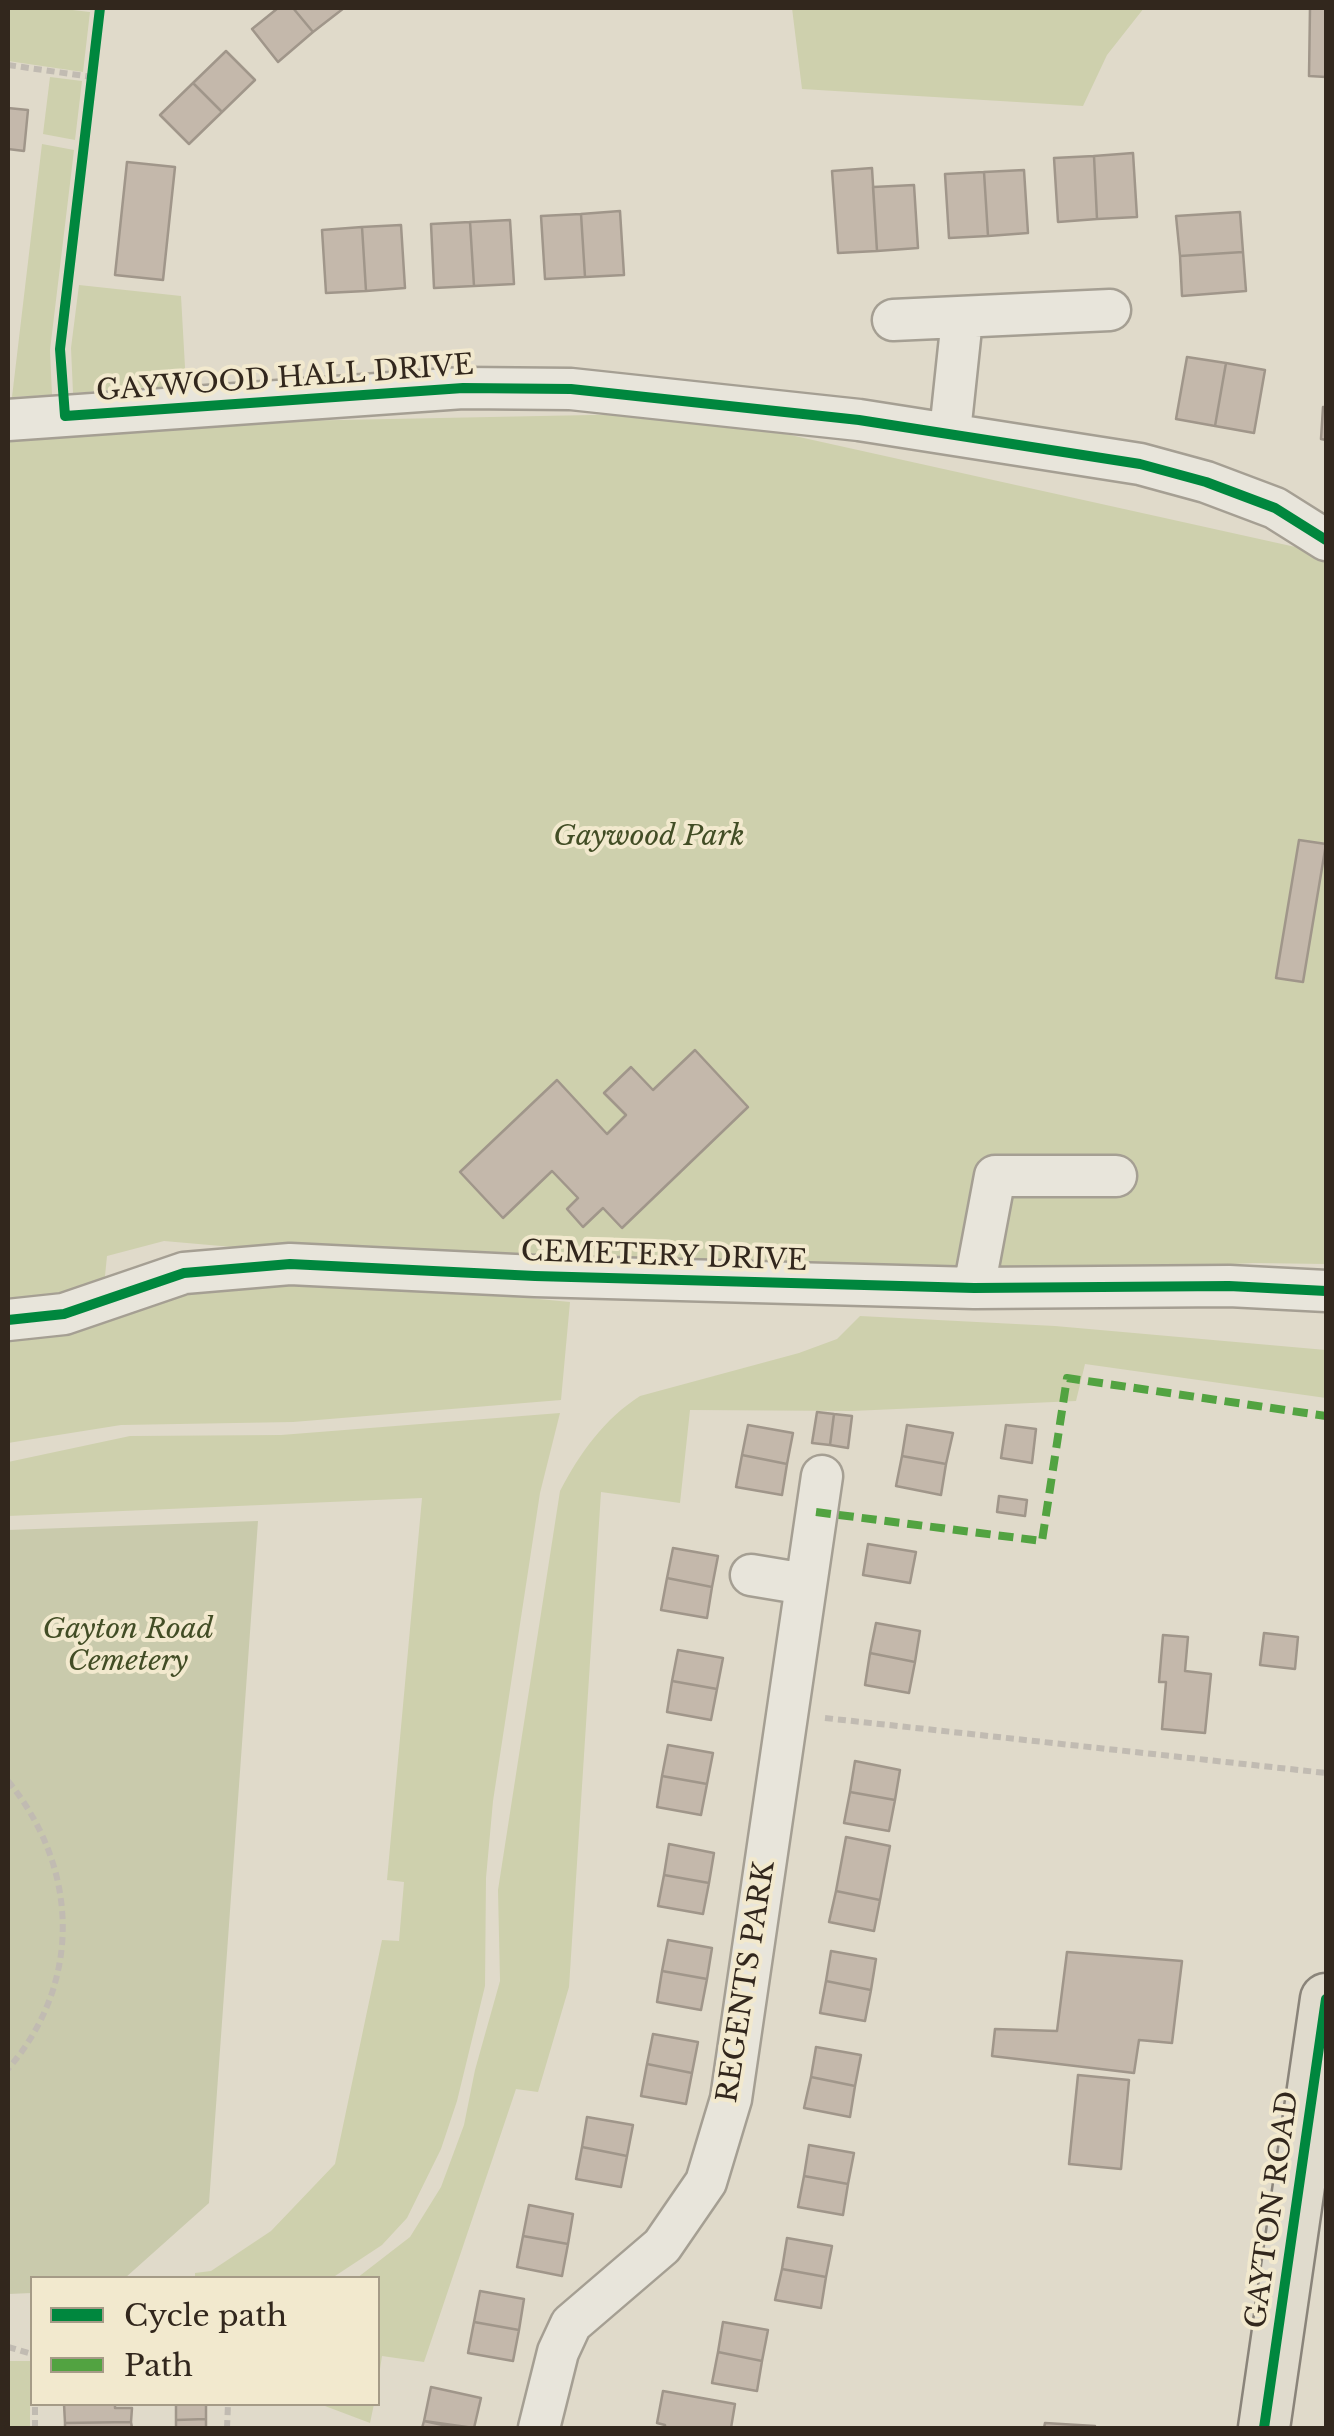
<!DOCTYPE html>
<html>
<head>
<meta charset="utf-8">
<style>
	body { margin:0 }
	#map { position:relative; width:1334px; height:2436px; overflow:hidden; background:#e0daca; font-family:"Libre Baskerville",serif }
	canvas { display:block }
	.frame { position:absolute; inset:0; border:10px solid #32271d; pointer-events:none }
	.legend { position:absolute; left:30px; top:2276px; width:350px; height:130px; box-sizing:border-box; background:#f2e9ce; border:2px solid #a59b87; margin:0; padding:12px 18px; list-style:none; font-size:30px; color:#32271d }
	.legend li { display:flex; align-items:center; gap:20px; height:50px }
	.legend b { width:50px; border:2px solid #a59b87 }
</style>
</head>
<body>
<div id="map">
<canvas width="1334" height="2436"></canvas>
<div class="frame"></div>
<ul class="legend">
<li><b style="height:12px;background:#00873e"></b>Cycle path</li>
<li><b style="height:12px;background:#52a341"></b>Path</li>
</ul>
</div>
<script>
const context = document.querySelector('canvas').getContext('2d');
context.lineJoin = 'round';
function fill(path, color) {
  context.fillStyle = color;
  context.fill(path, 'evenodd');
}
function trace(path, color, width, dash) {
  context.strokeStyle = color;
  context.lineWidth = width;
  context.lineCap = dash ? 'butt' : 'round';
  context.setLineDash(dash || []);
  context.stroke(path);
}
function write(font, color, halo, rows, align = 'center') {
  context.font = font + ' "Libre Baskerville",serif';
  context.lineWidth = 8;
  context.setLineDash([]);
  context.textBaseline = 'middle';
  context.strokeStyle = halo;
  context.fillStyle = color;
  for (const [text, x, y, turn = 0] of rows) {
    context.save();
    context.translate(x, y);
    context.rotate((+turn || 0) * Math.PI / 180);
    context.textAlign = isNaN(turn) ? turn : align;
    if (halo) context.strokeText(text, 0, 0);
    context.fillText(text, 0, 0);
    context.restore();
  }
}
fill(new Path2D(`
	M8,8H55L90,12L83,72L8,61Z
	M792,8H1144L1107,55L1083,106L802,89Z
	M50,77L82,81L75,140L43,134Z
	M42,144L74,150L50,350L52,395L12,397Z
	M79,285L181,296L186,385L73,393L71,348Z
	M691,413L1300,548L1326,563V1264L1253,1263L999,1276L524,1254L301,1253L164,1241L107,1256L104,1286L8,1309V440L140,424Z
	M290,1275L570,1302L561,1400L293,1422L121,1425L8,1443V1335L179,1290Z
	M860,1316L1055,1326L1326,1350V1398L1085,1364L1076,1401L852,1411L690,1410L680,1503L601,1492L569,1987L538,2092L516,2089L424,2362L382,2356L378,2382V2278H357L410,2237L441,2187L464,2125L475,2070L500,1981L498,1890L560,1491C580,1453 604,1419 640,1396L799,1353L837,1339Z
	M560,1413L540,1493L493,1801L486,1878L485,1986L457,2101L441,2149L407,2218L382,2245L332,2278H195V2273L211,2271L271,2231L335,2164L382,1940L399,1941L404,1882L387,1880L422,1498L8,1516V1462L130,1436L281,1435Z
	M8,2361H30V2428H8Z
	M283,2404H374L370,2423L325,2406Z`), '#ced0ad');
fill(new Path2D(`
	M258,1521L209,2203L125,2278H32V2293L8,2294V1530Z`), '#c9caac');
const building = new Path2D(`
	M278,8H293L313,32L278,62L252,29Z
	M293,8H344L313,32Z
	M1310,8H1326V77L1309,76Z
	M226,51L255,80L222,112L193,83Z
	M193,83L222,112L189,144L160,115Z
	M8,108L28,110L24,151L8,149Z
	M1133,153L1137,217L1097,219L1094,156Z
	M1094,156L1097,219L1058,222L1054,158Z
	M127,162L175,167L163,280L115,275Z
	M872,168L877,251L838,253L832,171Z
	M1024,170L1028,233L988,236L984,172Z
	M984,172L988,236L949,238L945,174Z
	M914,185L918,248L877,251L873,187Z
	M620,211L624,275L585,277L581,214Z
	M1240,212L1243,252L1180,256L1176,216Z
	M581,214L585,277L545,279L541,216Z
	M510,220L514,284L474,286L470,222Z
	M470,222L474,286L434,288L431,224Z
	M401,225L405,288L366,291L362,227Z
	M362,227L366,291L326,293L322,230Z
	M1243,252L1246,291L1182,296L1180,256Z
	M1187,357L1226,363L1215,426L1176,419Z
	M1226,363L1265,370L1254,433L1215,426Z
	M1323,407H1326V440L1321,439Z
	M1299,840L1326,844L1303,982L1276,978Z
	M695,1050L748,1107L622,1228L603,1208L583,1227L567,1209L578,1198L552,1171L503,1218L460,1172L557,1080L607,1134L626,1115L604,1093L631,1067L653,1090Z
	M817,1412L834,1414L830,1445L812,1443Z
	M834,1414L852,1416L848,1448L830,1445Z
	M748,1425L793,1433L787,1464L742,1455Z
	M907,1425L953,1433L946,1464L902,1456Z
	M1006,1425L1036,1429L1032,1463L1001,1458Z
	M742,1455L787,1464L782,1495L736,1487Z
	M902,1456L946,1464L941,1495L896,1486Z
	M999,1496L1027,1500L1025,1516L997,1512Z
	M868,1544L916,1552L910,1583L863,1575Z
	M673,1548L718,1556L712,1587L667,1578Z
	M667,1578L712,1587L707,1618L661,1610Z
	M876,1623L920,1631L915,1662L870,1653Z
	M1264,1633L1298,1637L1295,1669L1260,1665Z
	M1163,1635L1188,1637L1185,1671L1211,1674L1205,1733L1162,1729L1166,1682H1159Z
	M678,1650L723,1658L717,1689L672,1681Z
	M870,1653L915,1662L909,1693L865,1685Z
	M672,1681L717,1689L711,1720L667,1712Z
	M668,1745L713,1753L707,1784L662,1776Z
	M855,1761L900,1770L895,1800L850,1792Z
	M662,1776L707,1784L701,1815L657,1807Z
	M850,1792L895,1800L889,1831L844,1823Z
	M846,1837L890,1846L880,1900L836,1891Z
	M669,1844L714,1853L709,1883L664,1875Z
	M664,1875L709,1883L703,1914L658,1906Z
	M836,1891L880,1900L874,1931L829,1922Z
	M668,1940L712,1948L707,1979L662,1971Z
	M831,1951L876,1959L871,1990L826,1981Z
	M1067,1952L1182,1961L1172,2043L1139,2040L1134,2073L992,2056L995,2029L1057,2031Z
	M662,1971L707,1979L701,2010L657,2002Z
	M826,1981L871,1990L865,2021L820,2013Z
	M653,2034L698,2042L692,2073L647,2064Z
	M816,2047L861,2055L855,2086L811,2077Z
	M647,2064L692,2073L686,2104L641,2096Z
	M1078,2075L1129,2080L1121,2169L1069,2164Z
	M811,2077L855,2086L850,2117L804,2108Z
	M587,2117L633,2125L627,2156L582,2147Z
	M809,2145L854,2153L848,2184L804,2176Z
	M582,2147L627,2156L621,2187L576,2179Z
	M804,2176L848,2184L843,2215L798,2207Z
	M529,2205L573,2214L568,2244L523,2236Z
	M523,2236L568,2244L562,2276L517,2267Z
	M787,2238L832,2246L826,2277L782,2269Z
	M782,2269L826,2277L821,2308L775,2300Z
	M480,2291L524,2299L519,2330L474,2322Z
	M474,2322L519,2330L513,2361L468,2353Z
	M723,2322L768,2330L762,2361L718,2352Z
	M718,2352L762,2361L757,2391L712,2383Z
	M431,2387L481,2398L474,2428L424,2421Z
	M663,2391L735,2404L731,2428H665V2425L657,2423Z
	M64,2404H115V2408H132L131,2422L65,2423Z
	M176,2404H206V2419L176,2420Z
	M206,2419V2428H176V2420Z
	M424,2421L457,2428H422Z
	M131,2422L132,2428H65V2423Z
	M1045,2423L1095,2426V2428H1044Z`);
fill(building, '#c4b8ab');
trace(building, '#a0968a', 2.5);
const minor = new Path2D(`
	M893,320L1110,310
	M8,420L463,388L571,389L859,420L1140,464L1206,482L1275,508L1326,540
	M950,432L962,319
	M974,1288L995,1176H1116
	M8,1320L64,1314L184,1273L290,1264L535,1276L974,1288L1229,1286L1326,1291
	M751,1575L805,1584
	M539,2428L558,2352L571,2324L662,2246L706,2182L731,2099L822,1476`);
const major = new Path2D(`
	M1264,2428L1326,1999`);
trace(minor, '#a59f93', 45);
trace(major, '#8a847a', 55);
trace(new Path2D(`
	M8,65L92,77
	M825,1718L1326,1773
	M8,1781C79,1868 83,1982 8,2069
	M8,2347L32,2354
	M35,2428V2404
	M227,2428L228,2404`), '#c1bbb2', 6, [8, 5]);
trace(minor, '#e8e5db', 40);
trace(major, '#e0dbcd', 50);
trace(new Path2D(`
	M816,1512L1042,1541L1067,1378L1326,1416`), '#52a341', 8, [15, 8]);
trace(new Path2D(`
	M100,8L60,349L65,416L463,388L571,389L859,420L1140,464L1206,482L1275,508L1326,540
	M8,1320L64,1314L184,1273L290,1264L535,1276L974,1288L1229,1286L1326,1291
	M1264,2428L1326,1999`), '#00873e', 10);
write('28px', '#32271d', '#f2e9ce', [
	["GAYWOOD HALL DRIVE",285,379,-4],
	["CEMETERY DRIVE",664,1257,2],
	["REGENTS PARK",747,1982,-81],
	["GAYTON ROAD",1273,2210,-82]
]);
write('italic 28px', '#424d25', '#f2e9ce', [
	["Gaywood Park",649,837],
	["Gayton Road",128,1630],
	["Cemetery",128,1662]
]);
</script>
</body>
</html>
